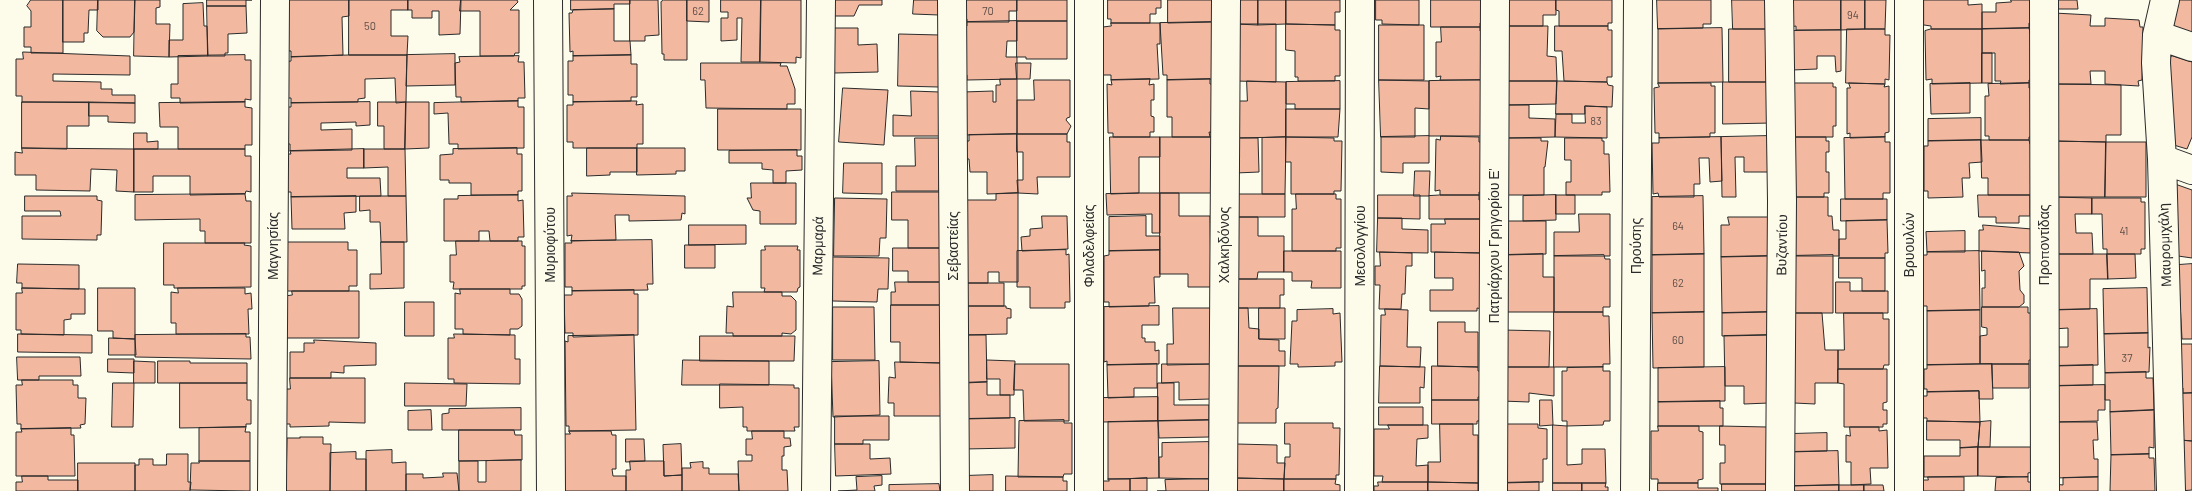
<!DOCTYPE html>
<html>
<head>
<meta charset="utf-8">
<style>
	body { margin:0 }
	canvas { display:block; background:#fdfbea }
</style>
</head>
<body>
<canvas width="2192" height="491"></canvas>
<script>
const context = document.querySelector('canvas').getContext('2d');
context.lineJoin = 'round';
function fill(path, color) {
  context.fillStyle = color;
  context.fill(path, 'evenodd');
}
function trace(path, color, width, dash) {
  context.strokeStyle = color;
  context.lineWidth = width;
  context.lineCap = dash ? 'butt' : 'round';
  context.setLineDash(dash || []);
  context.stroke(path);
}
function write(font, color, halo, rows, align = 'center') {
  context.font = font + ' Barlow,sans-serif';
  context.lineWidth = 4;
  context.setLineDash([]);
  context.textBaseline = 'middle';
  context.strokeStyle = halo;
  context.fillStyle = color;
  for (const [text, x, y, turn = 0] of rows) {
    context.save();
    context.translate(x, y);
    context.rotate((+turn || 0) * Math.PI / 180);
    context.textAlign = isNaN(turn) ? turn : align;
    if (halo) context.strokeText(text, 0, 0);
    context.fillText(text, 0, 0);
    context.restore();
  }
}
const building = new Path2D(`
	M31,0H63V53H31V47H24V27H31V11L27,6Z
	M63,0H98V10H89L88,33H84V42H63Z
	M98,0H135L134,32L130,37H103L97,31Z
	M135,0H160V7L156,8V24H170L169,57L134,56Z
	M207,0H252H246V6H207Z
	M285,0H349V16L342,17L343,55L291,57V51H284Z
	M349,0H408V10H391V36H408L407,55H349Z
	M408,0H461L460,34L439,35V11H432V18H412V10H408Z
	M461,0H517L518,2L510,10H519V53H515L514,56H480V11H460Z
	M571,0H630V4H614V9L571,10Z
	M630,0H658L659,35L645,36V41H630Z
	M664,0H687V60H664V54H662L661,2Z
	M687,0H709V22L687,21Z
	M721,0H761L760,62H741L742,18H737V40L721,41V18H728V12H721Z
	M761,0H801V58L796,57V63L760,62Z
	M829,0H882V5H859L854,16H829Z
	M914,0H940L939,15L913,14Z
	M962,0H1017V11H1009V22H967V19H962Z
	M1017,0H1067V21H1017Z
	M1108,0H1161V8H1156V14H1150V23H1111V19H1108Z
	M1168,0H1214V22L1168,23Z
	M1236,0H1258V25L1236,24Z
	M1258,0H1286V24L1258,25Z
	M1286,0H1340V12H1335V25L1286,24Z
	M1376,0H1419V25L1382,24V20H1376Z
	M1431,0H1484V23H1480V27H1431Z
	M1506,0H1556V15H1543V26H1508Z
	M1556,0H1612V23H1608V26H1559V11L1556,10Z
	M1657,0H1711V24H1703V28L1658,29Z
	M1732,0H1772L1768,29H1733Z
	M1790,0H1841V30H1796V26L1790,27Z
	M1841,0H1865V29L1841,30Z
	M1865,0H1886L1885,29H1865Z
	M1924,0H1968V5L1982,4V29H1931V26L1924,25Z
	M2011,0H2035V24L2029,23V28L1982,29V12H1996V3L2011,2Z
	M2054,0H2077L2078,9H2054Z
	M2176,0H2192V38L2166,29Z
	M203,3L204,26H207L208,56L169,57V40H183V4Z
	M207,6H246L247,33L228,34V53H225V56H208Z
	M614,9V41H630L631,55L573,56V51L570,52L569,13H572L573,10Z
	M2054,13L2091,15L2090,26H2105V18L2139,20L2140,27H2143L2142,80L2138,81L2139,86L2105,84V71H2090L2091,84H2052Z
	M1017,21H1067V59H1026V57H1017Z
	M1017,21V41H1007L1006,57H1017V79L967,80V75H961L960,26H967V22Z
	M1214,22L1215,79L1167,80V75H1163L1160,23Z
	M1111,23H1160V44H1157L1159,79L1111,80V75H1103V27L1111,26Z
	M1236,24H1276V82L1236,81Z
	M1286,24L1335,25V30H1340V76H1335V81H1298V77H1295V51L1286,50Z
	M1379,25H1424V80H1379Z
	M1508,26H1548L1547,56L1556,57L1557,81H1508Z
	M1555,26H1608V30H1612V77H1607V82L1564,81L1562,51H1555Z
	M1441,27H1480V31H1483V80H1440L1441,76L1436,77V42H1441Z
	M834,28H858V45L877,44L878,72L835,73Z
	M1722,28L1723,82L1658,83V29Z
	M2029,28L2030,33H2033L2034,80H2029V83L2000,84L2001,81H1995V53H1982V29Z
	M1729,29H1768L1769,82H1729Z
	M1847,29H1885V35H1890L1889,80L1885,79V84L1846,83Z
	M1931,29H1982V83L1932,84V79L1926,80L1925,31Z
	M1841,30V71L1836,72L1835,56H1817V69L1792,70L1791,31Z
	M899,34L940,35L939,87L898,86Z
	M23,52L130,56V75L53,74V81L101,82V89H112V95H135V103L22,102V96H16V59H23Z
	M1982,53H1992V83H1982Z
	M455,54V85L406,86L407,55Z
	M245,55V60H251V100L245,99V102L180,103V98H171V84H178V56Z
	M349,55H407L406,102L396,103L395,78L365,79V98L358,99V102L291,103V98H286L285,62L291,61V57Z
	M631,55V64H637V97H631V101L573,102V95H568V61H573V56Z
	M519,56L518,62H524L525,98H518V101L461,102V97H456L455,63L460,62L459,57Z
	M2173,56L2192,62V137L2187,149L2167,143L2165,62Z
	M701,63H781L780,66H787L792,80L795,89V104H787V109L706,108L705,80H701Z
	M1016,63H1031L1030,79H1017Z
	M1000,79H1017V134L963,135V92L993,91V102H996V85H1000Z
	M1150,79L1149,85L1154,84V100H1151V116L1154,117V132H1150V137H1113V133H1108L1107,84L1112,85L1111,80Z
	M1210,79V84H1215L1214,133L1209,132L1210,137H1172V117H1167V80Z
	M1034,80H1070V117L1067,118L1066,120L1071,126L1067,134H1017V100H1034Z
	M1379,80L1429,81V109L1415,108V137H1381Z
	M1483,80L1482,136H1429V81Z
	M1247,81L1286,82V137L1232,138V101H1247Z
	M1340,81V109H1295V104H1286V82Z
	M1508,81H1557L1556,104L1505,105Z
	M1557,81L1607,82L1608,85L1613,86L1612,107L1585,106V114H1556Z
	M1723,82H1771V123L1723,124Z
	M1658,83H1711V86H1715V133H1710V137L1659,138V133H1655L1654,88L1659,87Z
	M1792,83H1833V87H1836V126H1833V137H1793Z
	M1849,83L1885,84L1884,87L1889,86V132L1885,133V137L1850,138V133L1847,134V88H1850Z
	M1970,83V113L1931,114L1930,84Z
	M2029,83V88H2035V137H2029V140H1989V136H1985V96H1989L1988,84Z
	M2052,84L2121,85V135H2106V142L2052,141Z
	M843,88L888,90L884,145L839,142Z
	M911,91L940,92L939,136H893V115L911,116Z
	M518,101V107H524V148L458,149V144H449L448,113L434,114V103Z
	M631,101H637L636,105L643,104V144H637V148H573V142H567V105H573V102Z
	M22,102H89V126H67V149L22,148Z
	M89,102L135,103V123L108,122V116H89Z
	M245,102V107L252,108V145H245V149H178V127H160L159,103Z
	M370,102V125L356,126V122L321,123V130L352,129V150L290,151V144H288L287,107H291V103Z
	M378,102H406L405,149H384V126H378Z
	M406,102H429V148L405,149Z
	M1505,105H1529V118L1555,119V137L1505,138Z
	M1585,106L1607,107V138L1555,137L1556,114H1572V123H1585Z
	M718,109H801V150H718Z
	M1286,109H1340L1338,137H1286Z
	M1981,118V140L1928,141V119Z
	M134,133H147V142L158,141V149H134Z
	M1017,134H1067V142H1070V177H1037L1038,194L1018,193L1017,180H1023V152H1017Z
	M1017,134L1018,193L987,194V172H970L969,159H964V141H969V135Z
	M1429,136V163H1403V173L1381,172V137Z
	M1441,136L1479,137V142H1482V192H1479V195H1440V190L1435,191L1436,139L1440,140Z
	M1768,136L1769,172H1744V157H1735L1736,197H1722L1721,137Z
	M1110,137H1160V157H1139V193L1111,194Z
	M1160,137H1213V193H1160Z
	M1286,137L1334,138V141H1342L1341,191H1334V194H1291V162H1286Z
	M1286,137L1285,194H1262V138Z
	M1721,137L1722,181L1710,182L1709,158H1699L1700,184H1694V197H1659L1658,193L1653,194L1652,143H1659V138Z
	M1793,137H1826V141H1829V152H1826V172H1829V193H1824V197H1793Z
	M1885,137V142H1890V193H1883V199H1845L1844,138Z
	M915,138H940L939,191H896V166H915Z
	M1236,138H1258L1259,172L1236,173Z
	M1505,138H1541V141H1548L1545,167H1544V195H1503Z
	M1565,138H1602V141H1604V154H1609L1610,192H1602V195H1566V182H1571V160H1565Z
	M1981,140L1982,162L1969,163L1970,178H1962L1963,197L1928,198V191H1924V146H1928V141Z
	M1981,140H2029L2030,144H2033L2034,195H1988V178H1982Z
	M2052,141L2106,142L2105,197H2051Z
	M2106,142H2146V197H2105Z
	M22,148L134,149V192L116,191L117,170L91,169L90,191L36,190V175H15V152L22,153Z
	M517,148V154H522V191H518V195H471V183H449V180H440V155L453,154V149Z
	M587,148H637V172H610V175L587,176Z
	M637,148H685V171H676V174L637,175Z
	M134,149H245V156H251V192L246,191L245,194L190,195V176H153V192H134Z
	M364,149H405L406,196H388V167L364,168Z
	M364,149V168H347V178H380L381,196L291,197V192H284L283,154H291L290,151Z
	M797,150V156H802V170L786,171V183H773V170L762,169V163H729V151Z
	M844,163H882V194L843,193Z
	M1415,171H1430L1429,196H1414Z
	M751,183H796V224H760V211L753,210L747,198H751Z
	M2175,184L2192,190V258L2178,256Z
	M892,192H940V248H908V220H892Z
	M572,193L685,196V214L682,213L681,220L629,221V215H615L616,240L571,241L572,235L567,236V196H572Z
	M1018,193V282H999V272H988V283H964L963,200H996V194Z
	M1139,193H1160V233H1152V214L1107,215L1106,194Z
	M1160,193H1179V216H1210L1211,287H1188V274H1160Z
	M245,194L246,201H251V243H205V231H200V219L135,220V195Z
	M1236,194H1285V217H1233Z
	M1296,194H1336V199H1341V248H1336V251H1292V209H1296Z
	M518,195V201L523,200L524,237H518V241H490L489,231H479V241H444V199H458V196Z
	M1378,195H1420V219L1378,218Z
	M1440,195H1479V200H1484V219H1429V196Z
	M1556,195H1575V214H1556Z
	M1556,195V220L1523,221V196Z
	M1978,195H2030V216H2019V223H1996V217H1979Z
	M25,196H97V200L102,201L101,235H97V240L22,239V216H61L60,211H25Z
	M356,196V212L344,213L345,229H292L291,197Z
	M360,196H406L407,242H381L380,222H370V210L360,211Z
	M1703,196L1704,254L1652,255V197Z
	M1793,197H1828V216H1832L1833,230H1839V256H1793Z
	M2053,197L2092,198V214H2075L2076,233H2092L2093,254H2053Z
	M835,198L887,199L886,238H880L879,256H834Z
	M2092,198H2141V202H2145V249H2141V254H2107V249H2103L2102,214H2092Z
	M1841,199H1887V220L1841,221Z
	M1579,214H1610V256H1554V232H1579Z
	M1042,216H1067L1068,249L1022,251L1021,237L1030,236V229L1042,228Z
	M1146,216V236H1160V250L1109,251V217Z
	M1236,217H1258V236H1284V272H1258L1257,279H1235Z
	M1728,217H1768V228L1771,229V253H1768V256L1721,257V225H1729Z
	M1378,218H1402V229L1428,230V253L1377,252Z
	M1445,219H1484V249H1480V253L1431,252V224H1445Z
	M1887,220L1888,253H1885V258H1839V239H1846V221Z
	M1503,221H1546V254L1504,255Z
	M689,225H746V244L689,245Z
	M1983,225L2032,229L2031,253L1979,251V230H1983Z
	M1965,231V252H1927L1926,232Z
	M652,240L653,284H647L648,290L572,291V287H565V243H572L571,241Z
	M456,241H522V246H525V286H522V289H453L454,282H450V255H456Z
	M284,242H348V250H357V286H349V291H284Z
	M381,242H404V288L370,289V274H381Z
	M164,243H245L244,245L251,246V287L178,288H174V285H164Z
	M685,245H715V268H685Z
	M765,246H798L797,250H800V287L798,288L797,292H764L765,288H761V250H765Z
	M893,248H940L943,282H908V271H893Z
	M1066,250V255L1069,254L1070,302H1065V308H1030V287H1017V251Z
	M1160,250V277H1154L1155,303H1149V306L1109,307V302H1104V256L1109,255V251Z
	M1284,251H1341V288H1311L1312,281H1292V272H1284Z
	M1979,251L1980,310L1927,311V306H1923V255H1927V252Z
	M1982,251L2019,252L2024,266L2019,271L2020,290L2024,295V303L2019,307H1982V288H1985V270L1982,271Z
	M1380,252L1412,253V266H1406L1405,294H1402L1401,309H1379L1380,285H1375V266H1380Z
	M1435,252L1483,253L1482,309L1477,308V311H1430V290H1453V278H1435Z
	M1543,254V277H1554V312H1501L1504,255Z
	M1704,254V312L1652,313V255Z
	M2057,254H2107L2108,279H2090V309L2053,310Z
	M2107,254H2135L2136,278L2108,279Z
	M1604,255L1605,259H1610V307H1603V312H1554V256Z
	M1833,255V313H1789V256Z
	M1768,256V312L1722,313L1721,257Z
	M833,257L889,258L888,289H878L877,302L833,301Z
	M1839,258H1885V291H1862V278H1839Z
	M18,264L79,265V289L22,288V283H17Z
	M2192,264V339H2182L2178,265Z
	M1235,279H1284V295H1280V308H1235Z
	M895,282H943V305H891V292H895Z
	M1836,282H1850V291H1888V313H1836Z
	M964,283H1004V306H965Z
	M22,288L85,289V314H71V319L64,320V335L21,334V330H16V293H22Z
	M98,288H135V339L113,338V331H98Z
	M178,288H245V294L251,293L252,309H248L249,334H176V323H171V292L178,293Z
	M2147,288L2148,333L2104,334L2103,289Z
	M460,289H510V294H519L522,299V326L518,329H510V335L463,334V329H455V293L460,294Z
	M634,290V294H638V335L573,337V333H565L564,295H572V291Z
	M292,291H359V338H285V296L292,295Z
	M733,292H782V296H791L796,301V330L791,334L782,333V336H733V333H726L727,306L733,307Z
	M405,302H434V336H405Z
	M891,305H943L942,363L900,362V342H891Z
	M965,306H1006V308L1011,309V318H1007V334L961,335Z
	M1159,306V325H1142V338H1145V342H1155V351L1159,350V364L1107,365V361L1104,362V307Z
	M833,307H874L875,360H833Z
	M1982,307H2028V313H2034V360H2029V364H1980V336L1987,335V328L1982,327Z
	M1173,308H1212L1213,364L1167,365V344H1173Z
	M1235,308H1248L1249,328L1259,329V339L1279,340V351H1285V366H1231Z
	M1259,308H1285V339H1259Z
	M1333,309V314L1340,313L1342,362H1335V366L1298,367V364H1290L1292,321H1297V310Z
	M1385,309L1408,310L1407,347H1421L1420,367L1380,366L1381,315H1385Z
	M2097,309L2098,365L2054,366L2053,347H2068V328L2053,329V310Z
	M1980,310V364L1927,365V311Z
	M1554,312H1603V316H1609L1610,364H1603V367H1554Z
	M1704,312V367L1653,368L1652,313Z
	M1768,312L1773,335L1722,336V313Z
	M1791,313H1822L1825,350H1838V383H1815V404L1794,403Z
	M1844,313H1883V319H1889V365H1884L1883,369H1838V350H1844Z
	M1438,322H1465V332H1478V367L1438,366Z
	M1502,330L1550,331L1549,367H1501Z
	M2148,333V348L2150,347L2149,372L2105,373L2104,334Z
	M18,334L92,335V353L18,352Z
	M246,334V337H250L251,359L135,357V335Z
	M454,334L515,335V359H520V384L454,383V379H448V338H454Z
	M634,335L636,430L569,431V426H566L565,341L568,342V336Z
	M964,335H986L987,382L964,383Z
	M1769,335V403L1744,404V386H1725L1724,336Z
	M700,336H795L794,361H700Z
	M109,338L135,339L136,355H109Z
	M314,340L376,343V365L344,366V373L331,372V378H290V352H304V343H314Z
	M2181,344H2192V393H2183V388L2178,390L2177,349H2181Z
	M17,357H80L81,376H39V380H18Z
	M108,359H134V373L108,372Z
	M683,360L769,361V385H682Z
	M987,360L1015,361L1014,395H1000V379H987Z
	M134,361L155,362V383H134Z
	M158,361H190V363H247V383H158Z
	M879,361L880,415L833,417L831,362Z
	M895,362L942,363V416H894V403H888L889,377L895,378Z
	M1015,364H1069V421H1024L1023,390H1014Z
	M1157,364V388H1134V397L1108,398L1107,365Z
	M1162,364H1210V399L1179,400V382L1162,383Z
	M1992,364H2029V388H1993Z
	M1992,364L1993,399H1979V391L1927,392V389H1924V369H1927V365Z
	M2093,365V385L2051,386L2054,366Z
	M1231,366H1279L1278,408L1276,409V423H1231Z
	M1380,366L1425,367L1424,388L1420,387V403H1379Z
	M1432,366L1478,367V371H1482V397H1478V400H1432Z
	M1501,367H1554V396L1529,393V402L1501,401Z
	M1603,367V371H1610V421H1604L1603,425L1567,426V421H1562V371H1567V368Z
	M1725,367V401L1658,402V368Z
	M1838,369H1887V402L1883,403V410H1887V424H1883V427H1844V384L1838,383Z
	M2146,372V378H2153L2154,410L2110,412V400H2105V373Z
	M290,378H365V423L329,422V426L290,427V424H286V389H290Z
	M22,380H73V385H78V398H86L85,424L80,425L81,428L21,429V424H17L16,385H22Z
	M987,382V395H1010V418L963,419L960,383Z
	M113,383H134L133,427H112Z
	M180,383H247V400H251V424H246V427L180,428Z
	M405,383L467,384L466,406H405Z
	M1158,383H1174V405H1209V420L1158,421Z
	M720,384L794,385V388H799V427H794L795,431H747V427H743V407L720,408Z
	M2105,385V410H2098V421L2052,422L2051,386Z
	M1979,391L1980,422L1927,421V418H1923V396H1927V392Z
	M2192,393V441L2180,440L2178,394Z
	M1158,397V421L1102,422V398Z
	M1432,400H1482L1481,421H1477V424H1432Z
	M1540,400H1552L1553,425L1540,426Z
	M1720,401V408H1723V426H1658V402Z
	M1379,407H1423V425H1379Z
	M521,408V430H442V414L449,413V409Z
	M431,410L432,430H408V411Z
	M2154,410V448L2149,447V454L2111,455L2110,412Z
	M835,416H889V440H863V444H835Z
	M1015,418V448L964,449L963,419Z
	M1064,420V423H1072V474H1064L1063,477H1018L1019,421Z
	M1209,420V437L1159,438L1158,421Z
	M1158,421L1159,478L1108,479V422Z
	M1927,421L1980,422L1978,447L1960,448V440H1927Z
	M1991,421L1990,447H1978L1980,422Z
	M2052,422H2097L2098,440H2093L2094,459H2098V477L2054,478Z
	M1285,423H1333V428H1340L1339,475H1336V479H1284L1285,457H1290V444H1285Z
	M1440,424H1473V435H1478V483L1428,482V462H1440Z
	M1502,424H1538V428L1547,429V459H1543V482L1502,483Z
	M1388,425H1428V438L1417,439L1416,466L1428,465V482H1382L1383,476H1374V429H1389Z
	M1553,425L1567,426V465L1582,464V449H1605L1606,483H1553Z
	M1658,426H1699V431L1703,432V479L1698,480V483H1658V479H1651V431H1658Z
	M1720,426L1767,427V484H1720V463H1725V445H1720Z
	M246,427L245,432H250V461H199V428Z
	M1850,427H1879V431L1887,430L1888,468H1870L1871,484L1851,485V462H1846V435L1850,436Z
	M71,428V435H74L75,476H16V432H22L21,429Z
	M459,430H514L515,435H522V460L459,461Z
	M569,431H611L612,435H616V469H612L613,476H626V491H565L564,434H570Z
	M752,431H784V438H790L791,446L784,447V456H782V470H787L788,491H739L738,461H752V455H746V439H752Z
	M1827,433V451L1789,452V434Z
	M300,437H323V444H331L330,491H286L287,438H300Z
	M626,439H644L645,461L626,462Z
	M2180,440L2192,441V490L2180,491Z
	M1209,442L1210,479L1159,478V457H1162V443Z
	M681,444L682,475L664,476L663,445Z
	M835,444H870V459L890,458L891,474L836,476Z
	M1236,444L1277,445V463H1285L1284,479L1235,478Z
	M1978,447V476L1924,477V456H1960V448Z
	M1978,447H2032L2033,472L2028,473V477L1978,476Z
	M392,450V463L406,462V491H366V451Z
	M1838,451L1839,485L1789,486V452Z
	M356,452V459H366V491H330V453Z
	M167,454H188V482H191L190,491H135V465H139V459H153V465H166Z
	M2149,454V458H2154L2155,491H2110L2111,455Z
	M521,460V491H459V461H478V482H486V461Z
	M199,461H250V491L190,490L191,463H199Z
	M630,461H664V476L682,475V491H626V470H630Z
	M703,462V468H709V474H738L739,491H682V468H691L690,463Z
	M78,463H135V491H78Z
	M443,473H457L459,491H406V474H423V478L443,477Z
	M993,475V491H963V476Z
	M22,476H48V480H78V491H16V482H22Z
	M882,476V485L874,486L875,491H838L857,490L856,477Z
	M1006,476L1063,477V481H1067V491H1006Z
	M1928,477H1964V491H1922V480H1928Z
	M2028,477V482H2031V491H1995L1996,478Z
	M2098,477V491H2054V484L2063,485V478Z
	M1147,478V491H1130V479Z
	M1235,478L1284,479V491H1235Z
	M1108,479H1130V491H1103L1102,481H1109Z
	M1210,479V491H1157H1166L1165,480Z
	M1284,479H1336L1335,484L1340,485V491H1284Z
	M1378,482H1428V491H1374V486H1378Z
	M1428,482L1478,483V491H1428Z
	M1539,482V491H1499L1498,483Z
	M1553,483H1582V491H1553Z
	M1582,483H1606L1605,487H1608V491H1582Z
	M1658,483H1698V488H1718V491H1658Z
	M939,484L940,491H889V485Z
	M1722,484H1767V491H1722Z
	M1839,485H1864V491H1839Z
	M1839,485V491H1788L1793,486Z
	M1864,485H1883L1884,491H1864Z`);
fill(building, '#f2b8a0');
trace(building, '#2b2b2b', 1);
const minor = new Path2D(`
	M548,0L551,491
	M952,0L955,491
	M1089,0V491
	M1779,0L1782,201L1780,491
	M2044,0L2045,491
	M2165,0L2157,35L2156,63L2162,159L2171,491
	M2157,35L2192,47
	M2162,159L2192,170
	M272,491L275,0
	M816,491L821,0
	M1223,491L1226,0
	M1359,491L1360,0
	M1493,491L1495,0
	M1635,491L1638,0
	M1909,491V0`);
trace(minor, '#2b2b2b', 30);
trace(minor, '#fdfbea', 28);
write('11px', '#5d4e48', null, [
	["62",698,11],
	["70",988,11],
	["94",1853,15],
	["50",370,26],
	["83",1596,121],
	["64",1678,226],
	["41",2124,231],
	["62",1678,283],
	["60",1678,340],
	["37",2127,358]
]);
write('14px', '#2b2b2b', '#fdfbea', [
	["Μυριοφύτου",550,245,-90],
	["Χαλκηδόνος",1224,245,-90],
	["Βυζαντίου",1782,245,-89],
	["Βρυουλών",1909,245,-90],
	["Προποντίδας",2044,245,-90],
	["Μαυρομιχάλη",2165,245,-92],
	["Μαγνησίας",273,246,-90],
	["Μαρμαρά",818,246,-89],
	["Σεβαστείας",953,246,-90],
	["Φιλαδελφείας",1089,246,-90],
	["Μεσολογγίου",1360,246,-90],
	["Πατριάρχου Γρηγορίου Ε'",1494,246,-90],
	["Προύσης",1636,246,-90]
]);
</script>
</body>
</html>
